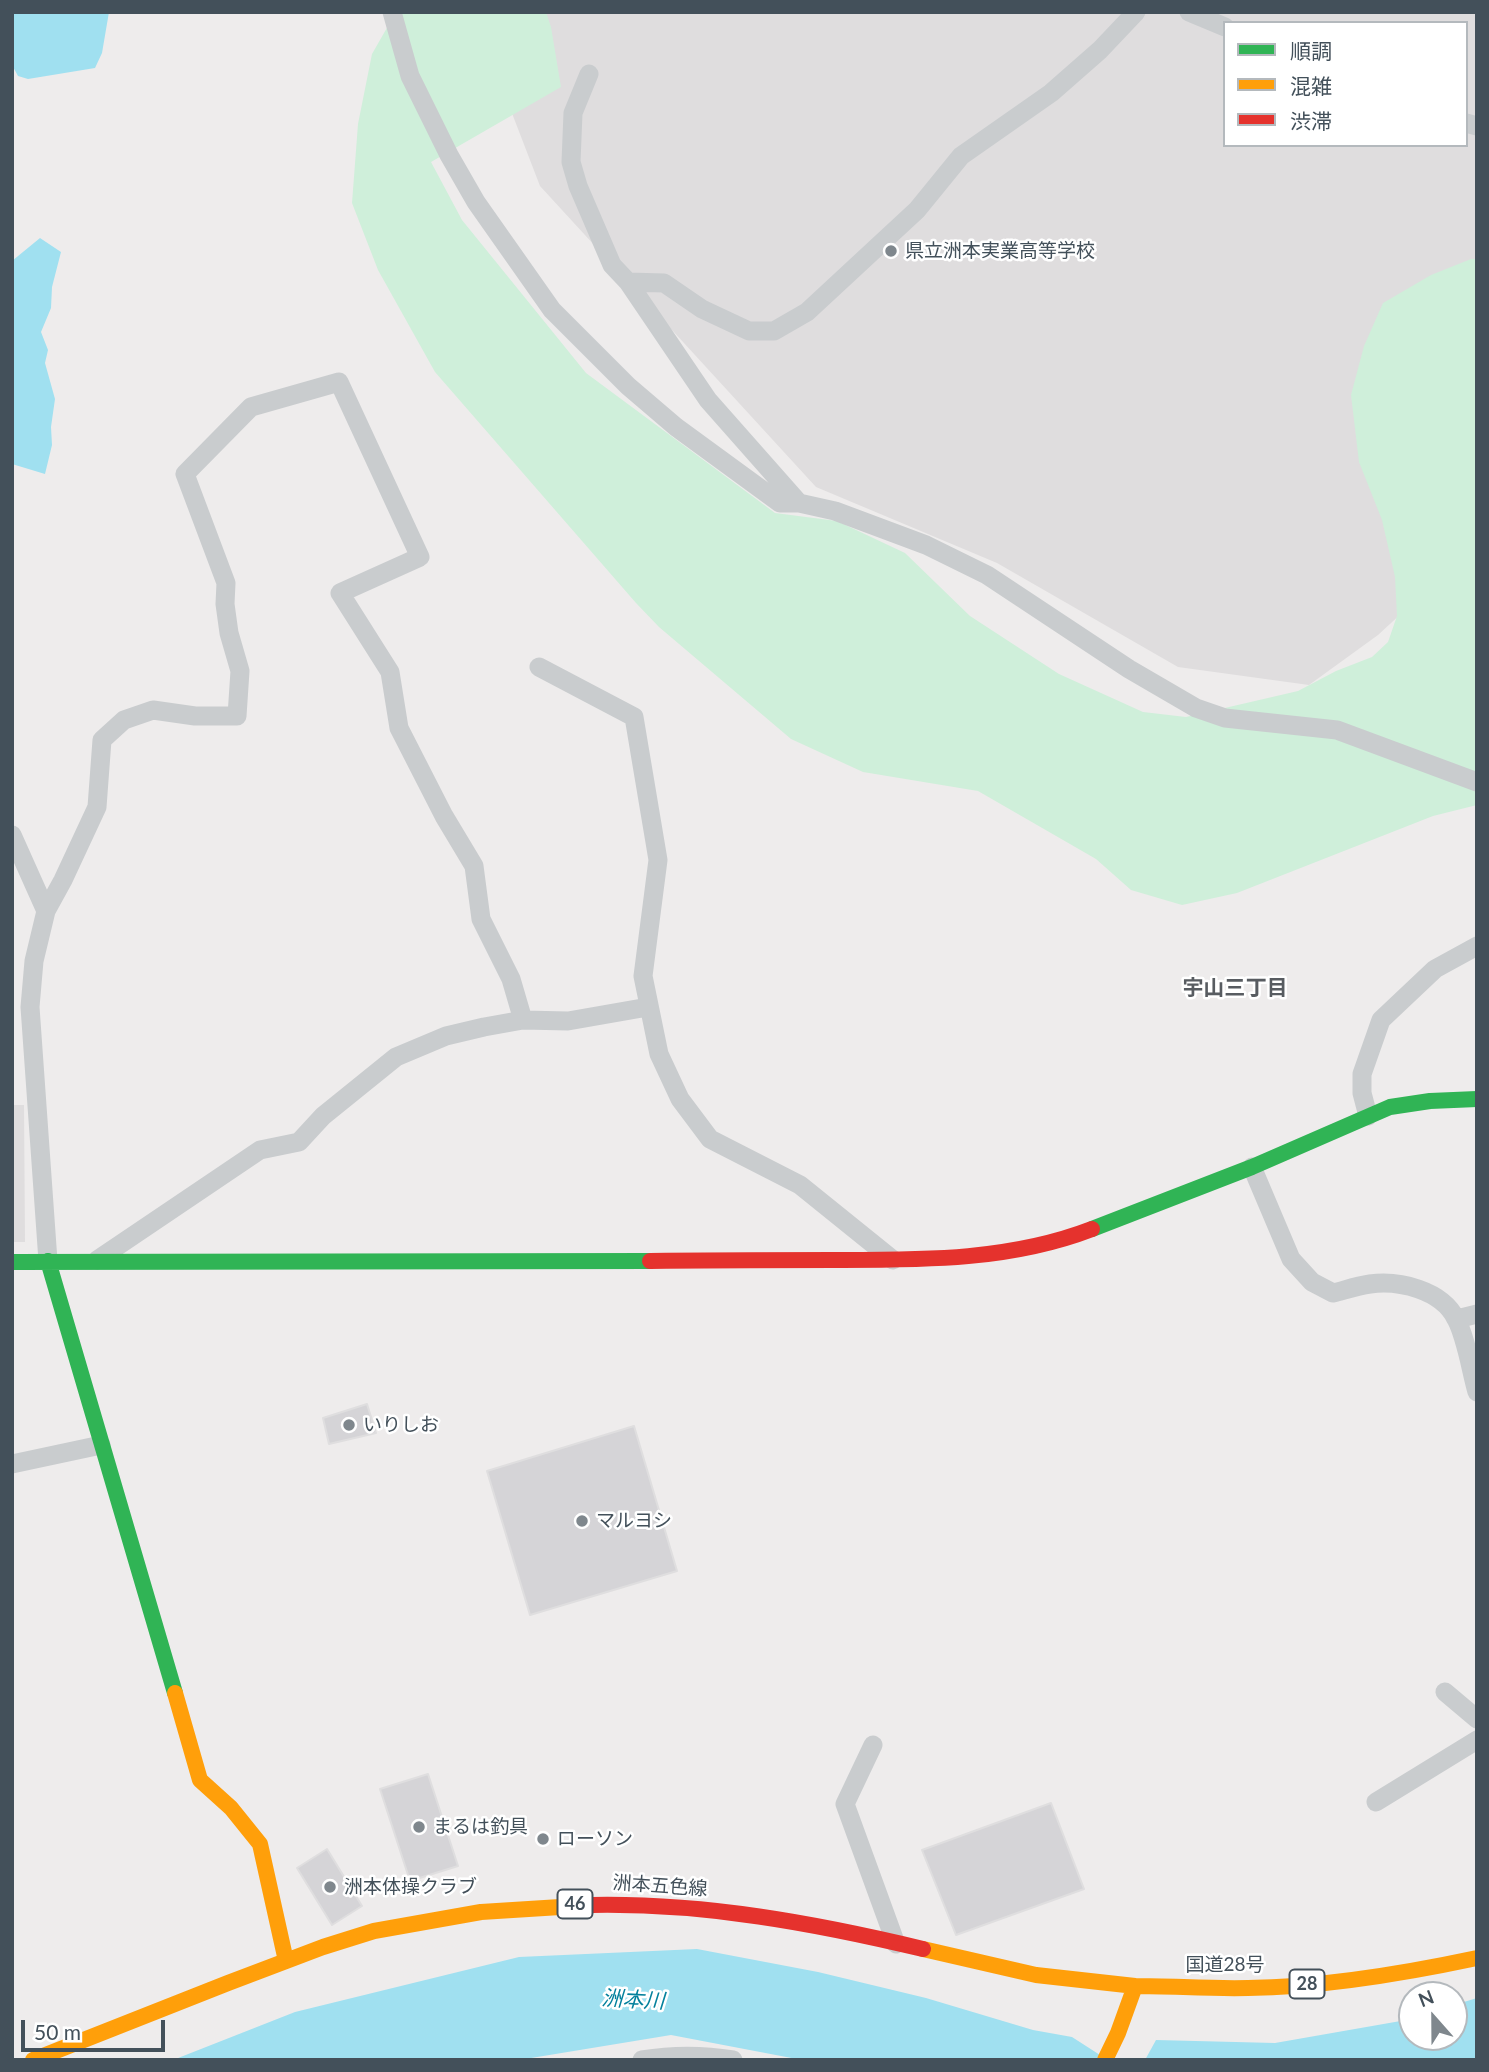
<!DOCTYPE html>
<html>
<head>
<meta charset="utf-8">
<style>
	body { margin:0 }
	#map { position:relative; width:1489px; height:2072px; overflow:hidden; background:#eeecec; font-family:Lato,"Noto Sans JP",sans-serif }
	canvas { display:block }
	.frame { position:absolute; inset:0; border:14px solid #43505a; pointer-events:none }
	.legend { position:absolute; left:1223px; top:21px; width:245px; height:126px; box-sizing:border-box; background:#fff; border:2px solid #b4b9bd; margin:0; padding:9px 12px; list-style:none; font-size:21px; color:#43505a }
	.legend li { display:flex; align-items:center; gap:14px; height:35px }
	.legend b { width:35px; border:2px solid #b4b9bd }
	.north { position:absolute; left:1398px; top:1981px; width:70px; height:70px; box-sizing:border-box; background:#fff; border:2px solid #b4b9bd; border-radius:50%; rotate:339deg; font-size:19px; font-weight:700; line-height:28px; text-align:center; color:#43505a }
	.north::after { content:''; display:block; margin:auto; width:24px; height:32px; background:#7f878d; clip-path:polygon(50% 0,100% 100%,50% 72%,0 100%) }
	.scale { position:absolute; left:21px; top:2020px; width:144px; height:32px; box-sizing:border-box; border:4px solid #43505a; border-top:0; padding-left:9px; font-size:21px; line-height:24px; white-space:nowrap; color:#43505a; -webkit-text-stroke:5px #fff; paint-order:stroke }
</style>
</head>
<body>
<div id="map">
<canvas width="1489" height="2072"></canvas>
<div class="frame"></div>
<ul class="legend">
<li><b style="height:9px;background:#30b455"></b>順調</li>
<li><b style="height:9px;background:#ff9f0a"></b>混雑</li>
<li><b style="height:9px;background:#e5322d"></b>渋滞</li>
</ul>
<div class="north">N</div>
<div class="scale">50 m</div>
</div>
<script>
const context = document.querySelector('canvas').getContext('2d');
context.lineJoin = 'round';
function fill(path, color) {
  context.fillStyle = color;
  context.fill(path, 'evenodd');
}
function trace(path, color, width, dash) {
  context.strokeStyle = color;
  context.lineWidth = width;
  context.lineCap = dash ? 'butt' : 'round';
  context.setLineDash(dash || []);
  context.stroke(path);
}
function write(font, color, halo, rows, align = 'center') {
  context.font = font + ' Lato,"Noto Sans JP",sans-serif';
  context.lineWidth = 5;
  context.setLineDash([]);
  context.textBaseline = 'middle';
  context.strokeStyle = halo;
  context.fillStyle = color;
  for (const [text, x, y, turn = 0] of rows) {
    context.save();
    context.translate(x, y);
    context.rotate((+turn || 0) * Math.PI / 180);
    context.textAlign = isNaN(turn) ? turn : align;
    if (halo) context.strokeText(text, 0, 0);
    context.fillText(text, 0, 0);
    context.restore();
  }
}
fill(new Path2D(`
	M473,12H1477V510L1454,565L1378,635L1309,685L1178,667L997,563L816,487L540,186ZM1225,23H1466V145H1225Z
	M12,1105H24L25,1242H12Z`), '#dfddde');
fill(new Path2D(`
	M396,12H546L551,27L561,87L431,162L462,220L586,373L775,513L837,521L905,553L970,616L1059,674L1143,712L1186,717L1298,691L1336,671L1372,657L1388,642L1397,616L1395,577L1382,520L1359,462L1351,395L1364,346L1383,303L1431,275L1471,259H1477V805L1433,816L1237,893L1182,905L1131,890L1096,859L978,791L863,772L791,739L659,627L636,603L435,372L378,270L352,203L358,124L372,54Z`), '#cfefda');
fill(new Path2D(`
	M12,12H109L102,53L95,68L28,79L18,76L12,65Z
	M40,238L61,252L52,287L51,308L41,332L48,350L45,363L55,399L51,427L52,445L45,474L12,464V261Z
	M697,1949L818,1972L926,1998L1033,2030L1072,2037L1100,2055L1098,2060H802L671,2035L519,2060H173L295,2012L519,1957Z
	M1477,1998V2060H1145L1156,2040L1275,2043L1412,2019V2037H1454V2005Z`), '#a0e0f0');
const building = new Path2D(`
	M367,1404L376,1433L329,1444L323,1418Z
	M634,1426L677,1571L530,1615L487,1471Z
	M428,1774L458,1866L410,1881L380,1789Z
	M1051,1803L1084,1889L956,1935L922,1850Z
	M327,1849L362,1906L332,1925L297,1868Z`);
fill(building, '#d5d4d7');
trace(building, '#dfdedf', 2);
trace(new Path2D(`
	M392,12L410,76L449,155L476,202L552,310L628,386L676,427L780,503H799L835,511L926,545L987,575L1129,669L1196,708L1225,718L1337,730L1477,782
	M1189,12L1225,27
	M589,74L573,113L571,162L578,186L612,265L628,282L708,400L799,503
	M1466,123L1477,126
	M628,282L664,283L702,309L749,331H774L807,312L917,210L961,156L1051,93L1100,50L1136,12
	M539,667L634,717L658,860L643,976L659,1054L680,1099L710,1139L800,1185L893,1260
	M12,835L46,911
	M1368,1116L1362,1093V1074L1381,1020L1435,969L1477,946
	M1252,1167L1291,1259L1312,1282L1333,1293C1345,1290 1357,1286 1370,1284C1399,1280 1442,1290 1456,1319C1466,1337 1471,1371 1477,1392
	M97,1260L260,1150L299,1142L323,1116L396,1057L446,1036L484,1027L523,1020L568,1021L648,1007
	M48,1261L30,1007L34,961L46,911L63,880L97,807L102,740L124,720L153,710L195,716H237L240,671L229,633L225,604L226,583L185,474L251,407L339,382L420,557L340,593L390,672L399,728L444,816L474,866L481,919L511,979L523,1020
	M1457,1319L1477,1314
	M12,1464L101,1445
	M1445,1692L1477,1719
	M873,1745L845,1804L896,1944
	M1376,1802L1477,1740
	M642,2060C673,2055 702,2055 733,2060`), '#c9ccce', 19);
trace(new Path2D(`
	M1092,1229L1252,1167L1390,1107L1430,1101L1477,1099
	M48,1261L175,1693
	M12,1262L650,1261`), '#30b455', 16);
trace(new Path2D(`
	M175,1693L200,1780L231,1808L260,1844L286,1961
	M923,1949L1036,1975L1135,1986
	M33,2060L228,1983L323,1947L374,1931L481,1912L592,1905
	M1105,2060L1118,2033L1135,1986C1173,1986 1210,1989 1248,1988C1325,1987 1402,1974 1477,1958`), '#ff9f0a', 16);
trace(new Path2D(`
	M650,1261C711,1260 772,1260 833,1260C921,1260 1009,1261 1092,1229
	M592,1905C705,1903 814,1923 923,1949`), '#e5322d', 16);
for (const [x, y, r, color] of [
	[891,251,7,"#7f878d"],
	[349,1425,7,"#7f878d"],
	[582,1521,7,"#7f878d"],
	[419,1827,7,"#7f878d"],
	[543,1839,7,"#7f878d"],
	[330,1887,7,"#7f878d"]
]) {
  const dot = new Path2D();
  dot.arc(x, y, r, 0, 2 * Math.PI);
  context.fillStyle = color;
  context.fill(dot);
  trace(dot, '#fff', 2.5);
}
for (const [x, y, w] of [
	[575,1904,35],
	[1307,1984,35]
]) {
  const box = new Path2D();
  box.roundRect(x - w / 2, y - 14.5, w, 29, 5);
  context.fillStyle = '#fff';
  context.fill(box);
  trace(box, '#43505a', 2);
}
write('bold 18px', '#43505a', null, [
	["46",575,1904],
	["28",1307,1984]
]);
write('19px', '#43505a', '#fff', [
	["県立洲本実業高等学校",905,251],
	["いりしお",363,1425],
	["マルヨシ",596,1521],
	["まるは釣具",433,1827],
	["ローソン",557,1839],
	["洲本体操クラブ",344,1887]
], 'left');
write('19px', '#43505a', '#fff', [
	["洲本五色線",660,1886,4],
	["国道28号",1225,1965]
]);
write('bold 21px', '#585c61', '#fff', [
	["宇山三丁目",1235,988]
]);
write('italic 21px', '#04819d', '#fff', [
	["洲本川",633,2000,3]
]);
</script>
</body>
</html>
